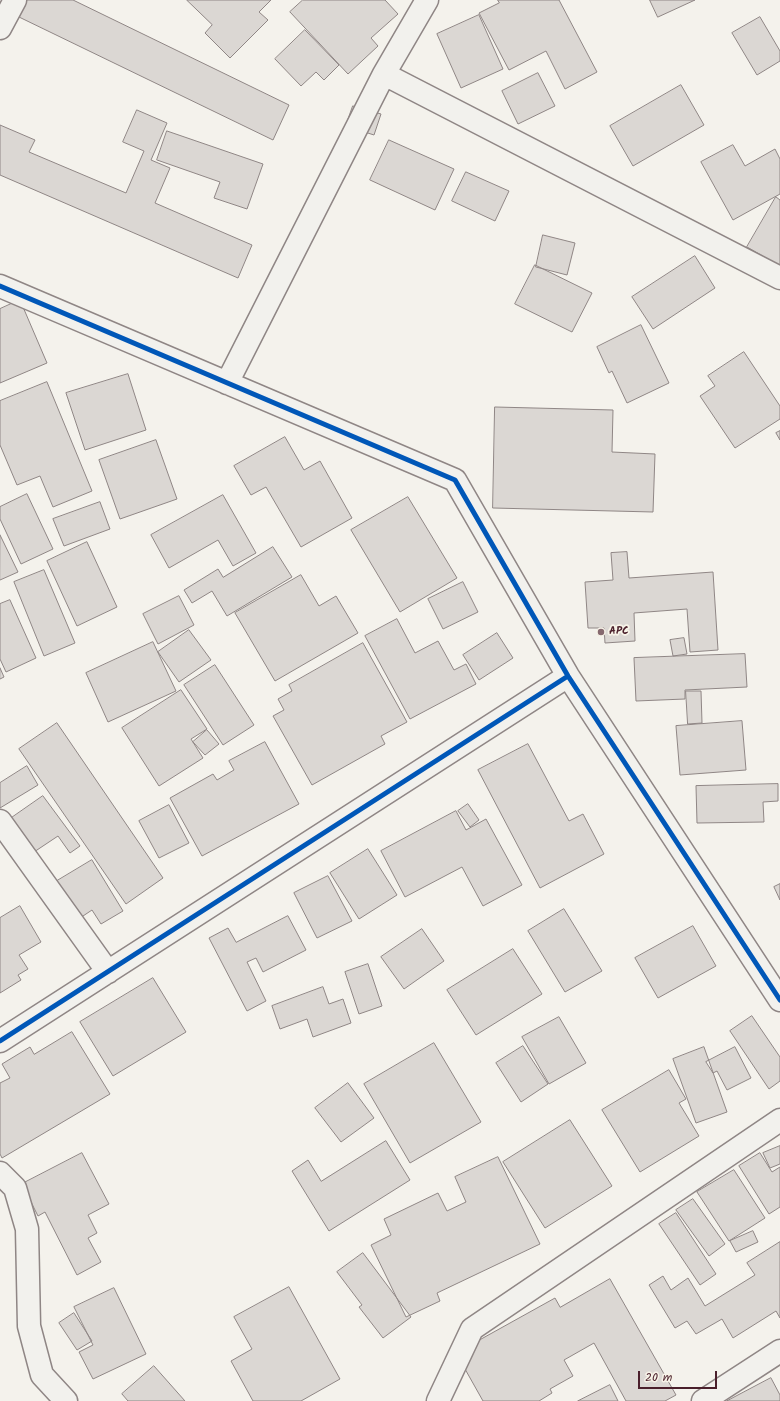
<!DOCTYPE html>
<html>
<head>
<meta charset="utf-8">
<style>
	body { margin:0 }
	#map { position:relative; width:780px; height:1401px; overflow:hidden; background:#f4f2ec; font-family:Kalam,sans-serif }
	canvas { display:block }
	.scale { position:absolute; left:638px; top:1371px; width:79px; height:18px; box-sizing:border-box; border:2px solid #4a1f2b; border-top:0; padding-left:5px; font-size:12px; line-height:14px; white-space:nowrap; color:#4a1f2b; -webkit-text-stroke:3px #f7f3e8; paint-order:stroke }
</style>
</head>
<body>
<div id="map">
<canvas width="780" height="1401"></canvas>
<div class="scale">20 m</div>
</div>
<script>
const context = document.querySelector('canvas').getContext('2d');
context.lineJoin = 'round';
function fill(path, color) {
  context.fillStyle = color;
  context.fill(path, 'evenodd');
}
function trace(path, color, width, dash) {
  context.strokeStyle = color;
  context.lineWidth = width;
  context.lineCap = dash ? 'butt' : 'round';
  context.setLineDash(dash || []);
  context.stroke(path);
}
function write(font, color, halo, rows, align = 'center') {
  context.font = font + ' Kalam,sans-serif';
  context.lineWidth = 3.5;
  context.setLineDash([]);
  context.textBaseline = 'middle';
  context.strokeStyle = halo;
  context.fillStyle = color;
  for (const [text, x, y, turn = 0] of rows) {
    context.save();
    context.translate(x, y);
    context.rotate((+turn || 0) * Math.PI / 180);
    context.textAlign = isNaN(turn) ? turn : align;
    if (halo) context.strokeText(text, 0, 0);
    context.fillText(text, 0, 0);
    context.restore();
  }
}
const building = new Path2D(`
	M27,0H73L289,105L273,140L19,17Z
	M187,0H271L259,12L268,20L230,58L205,33L212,25Z
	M303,0H385L398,14L371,38L378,46L348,74L290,12Z
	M498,0H559L597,72L565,89L546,51L509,70L479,13L499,3Z
	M650,0H695L658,17Z
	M479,15L503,69L461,88L437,34Z
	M760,17L780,51V61L757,75L732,33Z
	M305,30L339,65L324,80L316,72L301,86L275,59Z
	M538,73L555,106L518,124L502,91Z
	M681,85L704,125L633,166L610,126Z
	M353,106L381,114L374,135L346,126Z
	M137,110L167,123L151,160L170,168L155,203L252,245L238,278L0,175V125L35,140L29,152L126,193L144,151L123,142Z
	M167,131L263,164L247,209L214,198L220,182L157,160Z
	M389,140L454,169L435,210L370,180Z
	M733,145L745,166L775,149L780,159V194L733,220L701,162Z
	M466,172L509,191L495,221L452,201Z
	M776,197L780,200V266L747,247Z
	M543,235L575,243L567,275L536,267Z
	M695,256L715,288L653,329L632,297Z
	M535,265L592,293L572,332L515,304Z
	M20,300L47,363L0,383V309Z
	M641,325L669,383L627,403L612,371L609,373L597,347Z
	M744,352L780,406V419L735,448L700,396L715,386L708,376Z
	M128,374L146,430L85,450L66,393Z
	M47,382L92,491L53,507L40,476L17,485L0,445V401Z
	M495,407L613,410L612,452L655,454L653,512L493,508Z
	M780,431V440L776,433Z
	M285,437L304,470L320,461L352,518L301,547L266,487L251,495L234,466Z
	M156,440L177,499L120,519L99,460Z
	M27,494L53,549L21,564L0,519V507Z
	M223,495L256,553L233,566L218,540L169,568L151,535Z
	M408,497L457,578L400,612L351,530Z
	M100,502L110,529L64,546L53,519Z
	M0,535L18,572L0,580Z
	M87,542L117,607L77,626L47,561Z
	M273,547L292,577L227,616L212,591L192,603L184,590L218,569L223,577Z
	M627,552L629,578L713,572L718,650L690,652L687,609L634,613L635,641L605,643L604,628H588L585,582L613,580L611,553Z
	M44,570L75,643L44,656L14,582Z
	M301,575L319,606L336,596L358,633L275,681L235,613Z
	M463,582L478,612L443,629L428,599Z
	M179,596L194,625L158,644L143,614Z
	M10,600L36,658L6,672L0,659V604Z
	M397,619L415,653L438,641L454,670L466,664L476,684L410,719L365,636Z
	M189,630L211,660L179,682L158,652Z
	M497,633L513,658L479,680L463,655Z
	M684,638L687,654L673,656L670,640Z
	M153,642L176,691L108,722L86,673Z
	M363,643L407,722L381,736L385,744L312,785L273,716L284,710L278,699L292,691L289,685Z
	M745,654L747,687L685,690V699L636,701L634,658Z
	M215,665L254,725L223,745L184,685Z
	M0,668L4,677L0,679Z
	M181,690L207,729L191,739L203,758L159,786L122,728Z
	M686,691H701L702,723L688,724Z
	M742,721L746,770L680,775L676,726Z
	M57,723L163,878L126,904L19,749Z
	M207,730L219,744L205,755L193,742Z
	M265,742L299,804L202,856L170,798L213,774L217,780L234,770L229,761Z
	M528,744L569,821L583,814L604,854L540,888L478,770Z
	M27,766L38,785L0,808V783Z
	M778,784V801L763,802L764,822L697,823L696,786Z
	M43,796L80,846L70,853L58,836L34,852L10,819Z
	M468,804L479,820L470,827L458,811Z
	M169,805L189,843L159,858L139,821Z
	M456,811L466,830L486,819L522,885L483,906L462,867L405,897L381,851Z
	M368,849L397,895L359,919L330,873Z
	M92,860L123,911L101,924L92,910L80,918L57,881Z
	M328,876L352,921L317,938L294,893Z
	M780,884V900L774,887Z
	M20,906L41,942L19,955L28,969L18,975L21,980L0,993V918Z
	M564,909L602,971L565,992L528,931Z
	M288,916L306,950L263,972L256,958L247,962L266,1001L247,1011L209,938L228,928L236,942Z
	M693,926L716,966L658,998L635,958Z
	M422,929L444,961L404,989L381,957Z
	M513,949L542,994L476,1035L447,990Z
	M368,964L382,1006L359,1014L345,972Z
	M153,978L186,1032L113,1076L80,1022Z
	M323,987L329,1004L343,999L351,1023L313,1037L307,1019L280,1029L272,1006Z
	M752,1016L780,1057V1081L769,1089L730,1031Z
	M559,1017L586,1063L549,1084L522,1037Z
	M72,1032L110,1094L2,1158L0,1154V1083L10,1078L2,1064L30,1047L34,1054Z
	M434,1043L481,1122L410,1163L364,1084Z
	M523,1046L548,1084L521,1102L496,1063Z
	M704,1047L727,1112L696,1123L673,1059Z
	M735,1047L751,1078L727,1090L717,1071L713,1073L706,1062Z
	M669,1070L686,1099L679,1103L699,1136L640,1172L602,1110Z
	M348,1083L374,1118L341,1142L315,1108Z
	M570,1120L612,1186L545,1228L503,1162Z
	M386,1141L410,1180L329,1231L292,1171L308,1160L321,1181Z
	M780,1146V1164L770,1168L763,1153Z
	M82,1153L109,1204L88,1215L97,1233L88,1238L101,1262L77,1275L45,1212L38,1216L22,1184Z
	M760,1153L772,1172L780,1167V1207L769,1214L739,1166Z
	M498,1157L540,1244L437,1293L440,1301L406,1317L371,1245L391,1235L384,1219L438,1193L447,1211L466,1202L455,1177Z
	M734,1170L765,1218L729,1241L697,1192Z
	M693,1199L725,1244L709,1256L676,1210Z
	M676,1213L716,1274L700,1285L659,1224Z
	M753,1231L758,1242L736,1252L730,1241Z
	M780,1242V1318L776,1311L733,1338L722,1319L696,1334L687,1321L675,1328L649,1285L663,1276L671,1290L688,1278L705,1306L755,1275L747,1263Z
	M363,1253L411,1317L383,1338L359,1307L362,1305L337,1272Z
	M610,1279L676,1395L665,1401H626L594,1343L564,1360L573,1376L550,1389L552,1393L539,1401H483L456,1353L555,1298L560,1307Z
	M289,1287L340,1379L301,1401H253L231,1361L252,1349L234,1317Z
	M114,1288L146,1354L93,1379L79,1352L93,1345L74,1307Z
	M74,1313L92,1341L77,1350L59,1323Z
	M154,1366L185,1401H128L122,1394Z
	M771,1378L780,1395V1401H727Z
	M610,1385L618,1401H578Z`);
fill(building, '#dbd7d3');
trace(building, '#8f8685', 1);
const street = new Path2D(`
	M0,28L15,0
	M384,74L780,278
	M0,286L455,480L568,676L780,1000
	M227,383L384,74L427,0
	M0,821L108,972
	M0,1041L568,676
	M0,1173L15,1188L27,1229L29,1326L42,1375L66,1401
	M438,1401L472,1329L780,1120
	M703,1401L780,1351`);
trace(street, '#8f8685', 25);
trace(street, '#f2f1ed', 22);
trace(new Path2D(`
	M0,286L455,480L568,676L780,1000
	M0,1041L568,676`), '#0057b8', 5);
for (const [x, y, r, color] of [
	[601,632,4,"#86696f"]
]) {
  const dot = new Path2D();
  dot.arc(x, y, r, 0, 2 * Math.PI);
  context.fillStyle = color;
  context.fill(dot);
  trace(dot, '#f7f3e8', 1.5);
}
write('bold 11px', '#4a1f2b', '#f7f3e8', [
	["APC",609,632]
], 'left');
</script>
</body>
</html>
